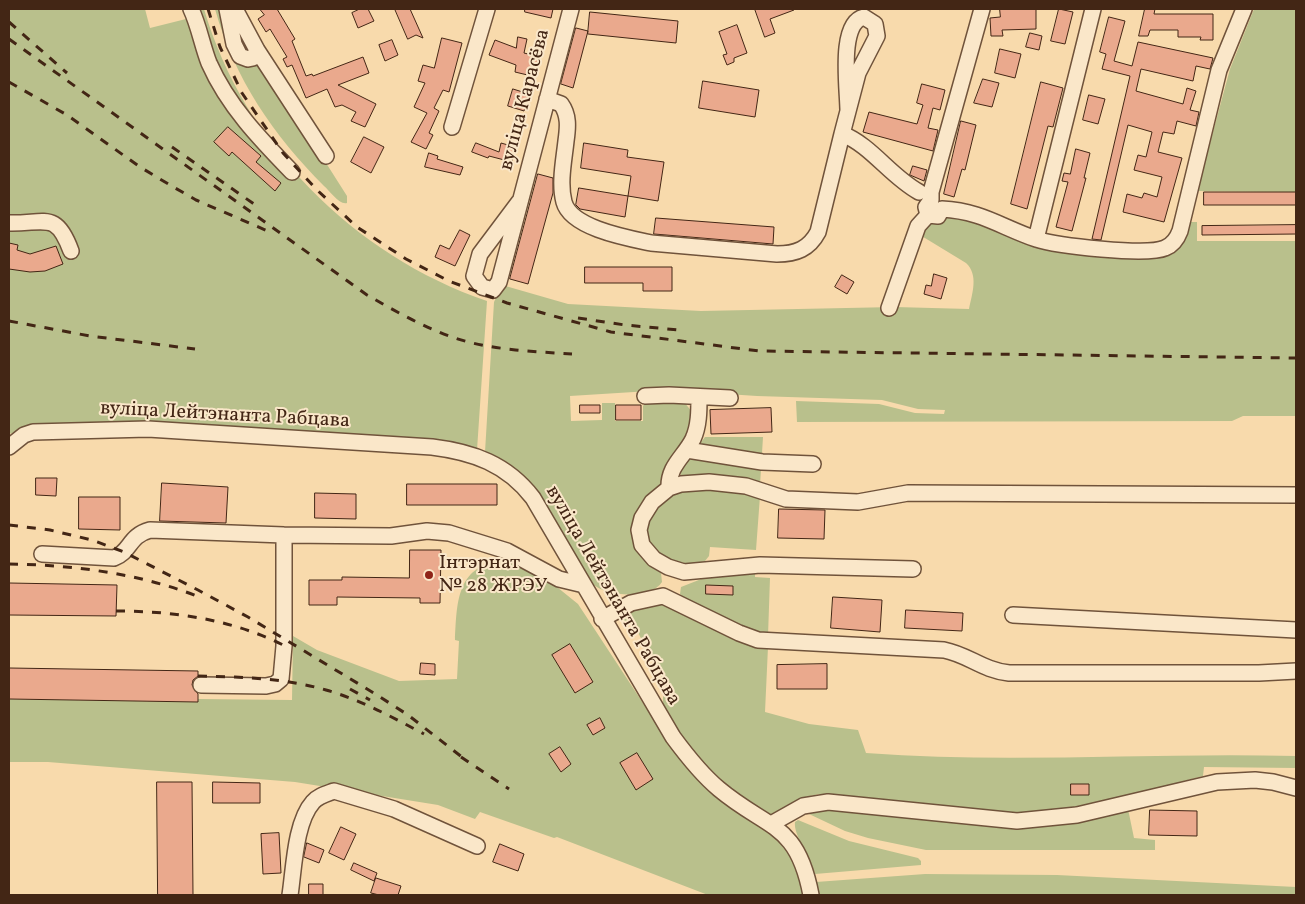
<!DOCTYPE html>
<html>
<head>
<meta charset="utf-8">
<style>
	body { margin:0 }
	#map { position:relative; width:1305px; height:904px; overflow:hidden; background:#f8daac; font-family:Vollkorn,serif }
	canvas { display:block }
	.frame { position:absolute; inset:0; border:10px solid #432615; pointer-events:none }
</style>
</head>
<body>
<div id="map">
<canvas width="1305" height="904"></canvas>
<div class="frame"></div>
</div>
<script>
const context = document.querySelector('canvas').getContext('2d');
context.lineJoin = 'round';
function fill(path, color) {
  context.fillStyle = color;
  context.fill(path, 'evenodd');
}
function trace(path, color, width, dash) {
  context.strokeStyle = color;
  context.lineWidth = width;
  context.lineCap = dash ? 'butt' : 'round';
  context.setLineDash(dash || []);
  context.stroke(path);
}
function write(font, color, halo, rows, align = 'center') {
  context.font = font + ' Vollkorn,serif';
  context.lineWidth = 4;
  context.setLineDash([]);
  context.textBaseline = 'middle';
  context.strokeStyle = halo;
  context.fillStyle = color;
  for (const [text, x, y, turn = 0] of rows) {
    context.save();
    context.translate(x, y);
    context.rotate((+turn || 0) * Math.PI / 180);
    context.textAlign = isNaN(turn) ? turn : align;
    if (halo) context.strokeText(text, 0, 0);
    context.fillText(text, 0, 0);
    context.restore();
  }
}
fill(new Path2D(`
	M9,9H145L150,28L198,16L196,9H204C244,145 353,255 487,301L477,450L33,427L9,434Z
	M215,9H223L231,42L253,61L265,67L347,196V203C339,205 330,191 324,186C274,136 234,78 215,9Z
	M1254,9H1296V192L1197,191L1230,69Z
	M956,215L1045,248L1081,255L1162,257L1174,251L1189,222H1197V241H1296V416H1243L1232,421L797,422L796,401L879,404L915,413L944,414L945,410L918,409L882,400L757,396L666,390L570,396L571,421L602,420V403H615V421H643V406L646,402H684L693,413V426L662,484L638,516L661,573L662,582C652,599 608,597 594,585L545,505L495,457L485,452L494,302L502,285L568,304L701,311L895,307L969,309C972,294 979,275 966,263L920,235L924,225Z
	M705,437H763L760,485L682,477L679,471Z
	M705,487L760,496L756,550L710,547L709,556L705,561C681,570 638,552 647,522C649,512 661,502 668,494Z
	M501,561L512,562L552,583L578,604L681,761L699,779L778,838L796,861L804,895H708L557,837L554,838L480,812L475,819L438,805L295,782L48,762H9V699L197,702L198,699L292,700L293,636L317,650L399,681L457,679L459,641L455,640C457,604 456,566 501,561Z
	M755,569V577L770,578L768,636L755,633L685,599L680,594L681,587L709,576Z
	M658,601L768,647L765,712L809,724L858,730L866,753C1010,764 1153,752 1296,756V768L1204,767L1203,776L1089,806L1034,813L1002,812L819,794L801,798L786,810L771,815C762,812 755,806 748,801C711,776 684,744 663,706V697L667,688L633,623L625,625L621,619L623,613Z
	M810,807L975,822L1128,809L1134,838L1155,840V850H926L868,838L845,831L809,814L808,812Z
	M798,820L849,841L918,858L921,861V865L815,874C811,858 793,835 795,822Z
	M925,874L1057,875L1296,887V895H819L816,882Z`), '#b9c08c');
const building = new Path2D(`
	M260,9H277L295,39L292,41L306,76L312,74L313,76L363,57L369,73L338,85L376,104L365,127L351,121L356,112L342,105L335,107L327,89L306,98L292,65L287,67L283,59L287,57L270,29L266,32L258,19L264,15Z
	M360,9H368L374,21L358,28L352,13Z
	M395,9H410L423,38L416,35L408,39Z
	M525,9H553L551,18L525,12Z
	M755,9H794V10L770,19L775,33L765,37Z
	M1000,9H1036V29L1002,30L1003,36H991L990,18L1000,17Z
	M1059,9L1073,12L1065,44L1051,41Z
	M1145,9H1155L1154,14H1213V40H1200L1201,37H1178V30H1150L1148,36H1139Z
	M590,12L678,21L676,43L588,34Z
	M1109,17L1125,21L1114,61L1132,66L1138,42L1213,58L1210,69L1196,66L1193,81L1141,69L1136,91L1183,104L1187,88L1196,91L1190,110L1199,112L1196,126L1177,121L1174,134L1163,132L1158,152L1182,158L1164,222L1123,212L1127,194L1142,198L1144,193L1157,197L1162,177L1134,170L1138,155L1146,157L1152,132L1128,125L1101,240L1092,239L1130,76L1102,69L1106,54L1100,52Z
	M737,25L747,53L734,58V62L727,65L723,55L727,54L719,32Z
	M576,28L588,31L573,88L561,84Z
	M1030,33L1042,36L1039,50L1026,47Z
	M518,37L527,39L524,53L540,57L536,77L515,72L516,65L489,55L495,40L516,48Z
	M442,38L462,43L449,92L443,90L434,108L439,111L429,133L433,135L426,149L411,142L427,113L414,107L425,83L418,81L423,65L434,68Z
	M392,40L398,55L385,61L379,45Z
	M1000,49L1021,54L1015,78L995,73Z
	M983,79L999,83L992,107L974,103Z
	M703,81L759,90L755,117L699,108Z
	M1041,82L1063,88L1053,127L1048,126L1027,209L1011,204Z
	M922,84L945,90L940,110L933,108L928,128L938,130L933,151L863,132L869,112L917,124L923,105L917,103Z
	M513,89L529,94L524,111L508,106Z
	M1089,95L1105,99L1098,124L1083,120Z
	M961,121L976,125L965,170L962,169L954,197L944,194Z
	M228,127L261,156L256,162L281,183L275,191L232,152L229,156L214,142Z
	M364,137L384,147L371,173L351,162Z
	M476,143L499,152L501,143L515,147L512,162L489,156L488,158L472,152Z
	M584,143L628,150L627,157L664,162L658,201L628,196L631,176L581,168Z
	M1076,149L1090,153L1084,178H1086L1072,231L1056,227L1068,182L1062,181L1064,173L1070,174Z
	M429,153L438,156L437,159L463,167L460,175L425,167Z
	M913,166L927,170L924,181L910,175Z
	M538,174L553,178V193L528,284L510,279Z
	M579,188L628,196L625,217L580,209L576,205Z
	M1204,192H1296V205H1204Z
	M656,218L774,227L773,244L654,234Z
	M1296,225V234L1202,235V226Z
	M460,230L470,235L455,266L435,257L440,245L449,249Z
	M9,243L18,245L17,250L30,254L56,246L63,264L45,271L30,272L9,269Z
	M585,267H672V291H643V283H585Z
	M934,274L947,278L941,299L924,294L926,285L931,286Z
	M842,275L854,282L847,294L835,287Z
	M580,405H600V413H580Z
	M616,405H641V420H616Z
	M771,408L772,432L711,434L710,410Z
	M36,478H57L56,496L36,495Z
	M162,483L228,487L226,523L160,521Z
	M407,484H497V505H407Z
	M315,493L356,494V519L315,518Z
	M79,497H120V530L79,529Z
	M779,509L825,510L824,539L778,538Z
	M410,550H441L440,603H420V598L337,597V605H309V580H342V577L409,578Z
	M9,583L117,585L116,616L9,615Z
	M706,585L733,586V595L706,594Z
	M833,597L882,600L880,632L831,628Z
	M906,610L963,613L962,631L905,628Z
	M570,644L593,682L575,693L552,655Z
	M421,663L435,664V675L420,674Z
	M827,664V689H777V665Z
	M9,668L198,671V676L193,680L192,685L198,694V702L9,699Z
	M600,718L605,728L593,735L587,725Z
	M560,747L571,764L561,772L549,754Z
	M637,753L653,779L636,790L620,763Z
	M157,782H192L193,895H158Z
	M213,782L260,783V803H213Z
	M1071,784H1089V795H1071Z
	M1150,810L1197,811V836L1149,835Z
	M341,827L356,834L344,860L329,853Z
	M279,833L281,873L263,874L261,834Z
	M307,843L324,850L319,863L304,857Z
	M500,844L524,854L518,871L493,862Z
	M354,863L377,873L374,881L351,870Z
	M376,878L401,886L398,895H379L371,893Z
	M309,884H323V895H309Z`);
fill(building, '#eaa98d');
trace(building, '#432615', 1);
const minor = new Path2D(`
	M191,9C199,26 202,45 209,63C228,106 260,139 292,172
	M227,9L234,44L240,56L248,59L253,58L257,50
	M235,9L257,50L326,156
	M547,99L561,104C569,115 568,127 566,141C564,160 559,183 564,202C571,228 627,238 651,243L777,254C796,254 809,249 818,232L842,134C871,145 890,176 919,192
	M452,127L487,9
	M842,134L858,73L877,36L875,24L864,17C838,23 848,89 848,111
	M519,202L480,254L474,276L482,287L493,290L499,282L571,9
	M942,209C981,211 1001,227 1036,239C1057,246 1147,256 1165,248C1173,245 1177,239 1180,231L1219,70L1244,9
	M942,209L938,216L928,215L926,207L931,200V192L982,9
	M9,223C45,224 56,210 71,251
	M1036,239L1093,9
	M889,308L918,226L928,215
	M645,396L669,395L730,398
	M9,447L24,435L33,432L148,429L432,447C473,452 507,464 533,498L673,737C687,756 701,774 719,789C768,830 797,822 811,895
	M687,450L762,462L813,464
	M669,488C668,466 684,457 693,439C699,426 699,411 699,397
	M42,554L114,558C131,552 128,536 150,530L284,535L391,536L427,531L449,533L507,551L559,579L584,585
	M913,569L760,565L684,572L668,567L654,559L642,545L639,530L642,518L652,502L669,488L681,484L709,482L746,486L786,499L858,502L908,493L1296,495
	M1013,615L1296,630
	M602,619L631,603L663,596L739,633L758,640L944,650C969,655 982,670 1009,673H1259L1296,671
	M201,685L266,686L275,684L281,679L284,646V535
	M771,824L803,806L828,802L1017,821L1077,815L1217,782L1255,780L1273,782L1296,788
	M290,895C294,869 295,822 313,802C318,796 326,794 334,791L394,809L477,846`);
trace(minor, '#70533b', 18);
trace(minor, '#fae7c9', 15);
trace(new Path2D(`
	M208,9L220,47L242,93L283,153L317,190L357,227L406,259L449,281L507,303L611,332L759,351L1296,358
	M9,22L67,73
	M9,39L367,295C390,308 414,322 439,332C480,350 528,351 572,354
	M9,82L67,115L140,167L170,185L196,200L270,232
	M172,147L254,204
	M578,318L625,325L679,330
	M9,321L90,336L195,349
	M9,525L50,530L92,540L124,552L198,590L248,617L377,695L408,715L467,761
	M9,564C73,565 137,573 197,596
	M116,611C176,611 236,620 289,648
	M198,676C241,677 285,678 326,690C361,700 392,717 424,734
	M350,689L370,700
	M461,757L509,789`), '#432615', 3, [9, 9]);
for (const [x, y, r, color] of [
	[429,575,5,"#8f2418"]
]) {
  const dot = new Path2D();
  dot.arc(x, y, r, 0, 2 * Math.PI);
  context.fillStyle = color;
  context.fill(dot);
  trace(dot, '#fae7c9', 2);
}
write('20px', '#432615', '#fae7c9', [
	["вуліца Карасёва",526,100,-75],
	["вуліца Лейтэнанта Рабцава",225,416,3],
	["вуліца Лейтэнанта Рабцава",612,596,60]
]);
write('20px', '#432615', '#fae7c9', [
	["Інтэрнат",439,564],
	["№ 28 ЖРЭУ",439,587]
], 'left');
</script>
</body>
</html>
